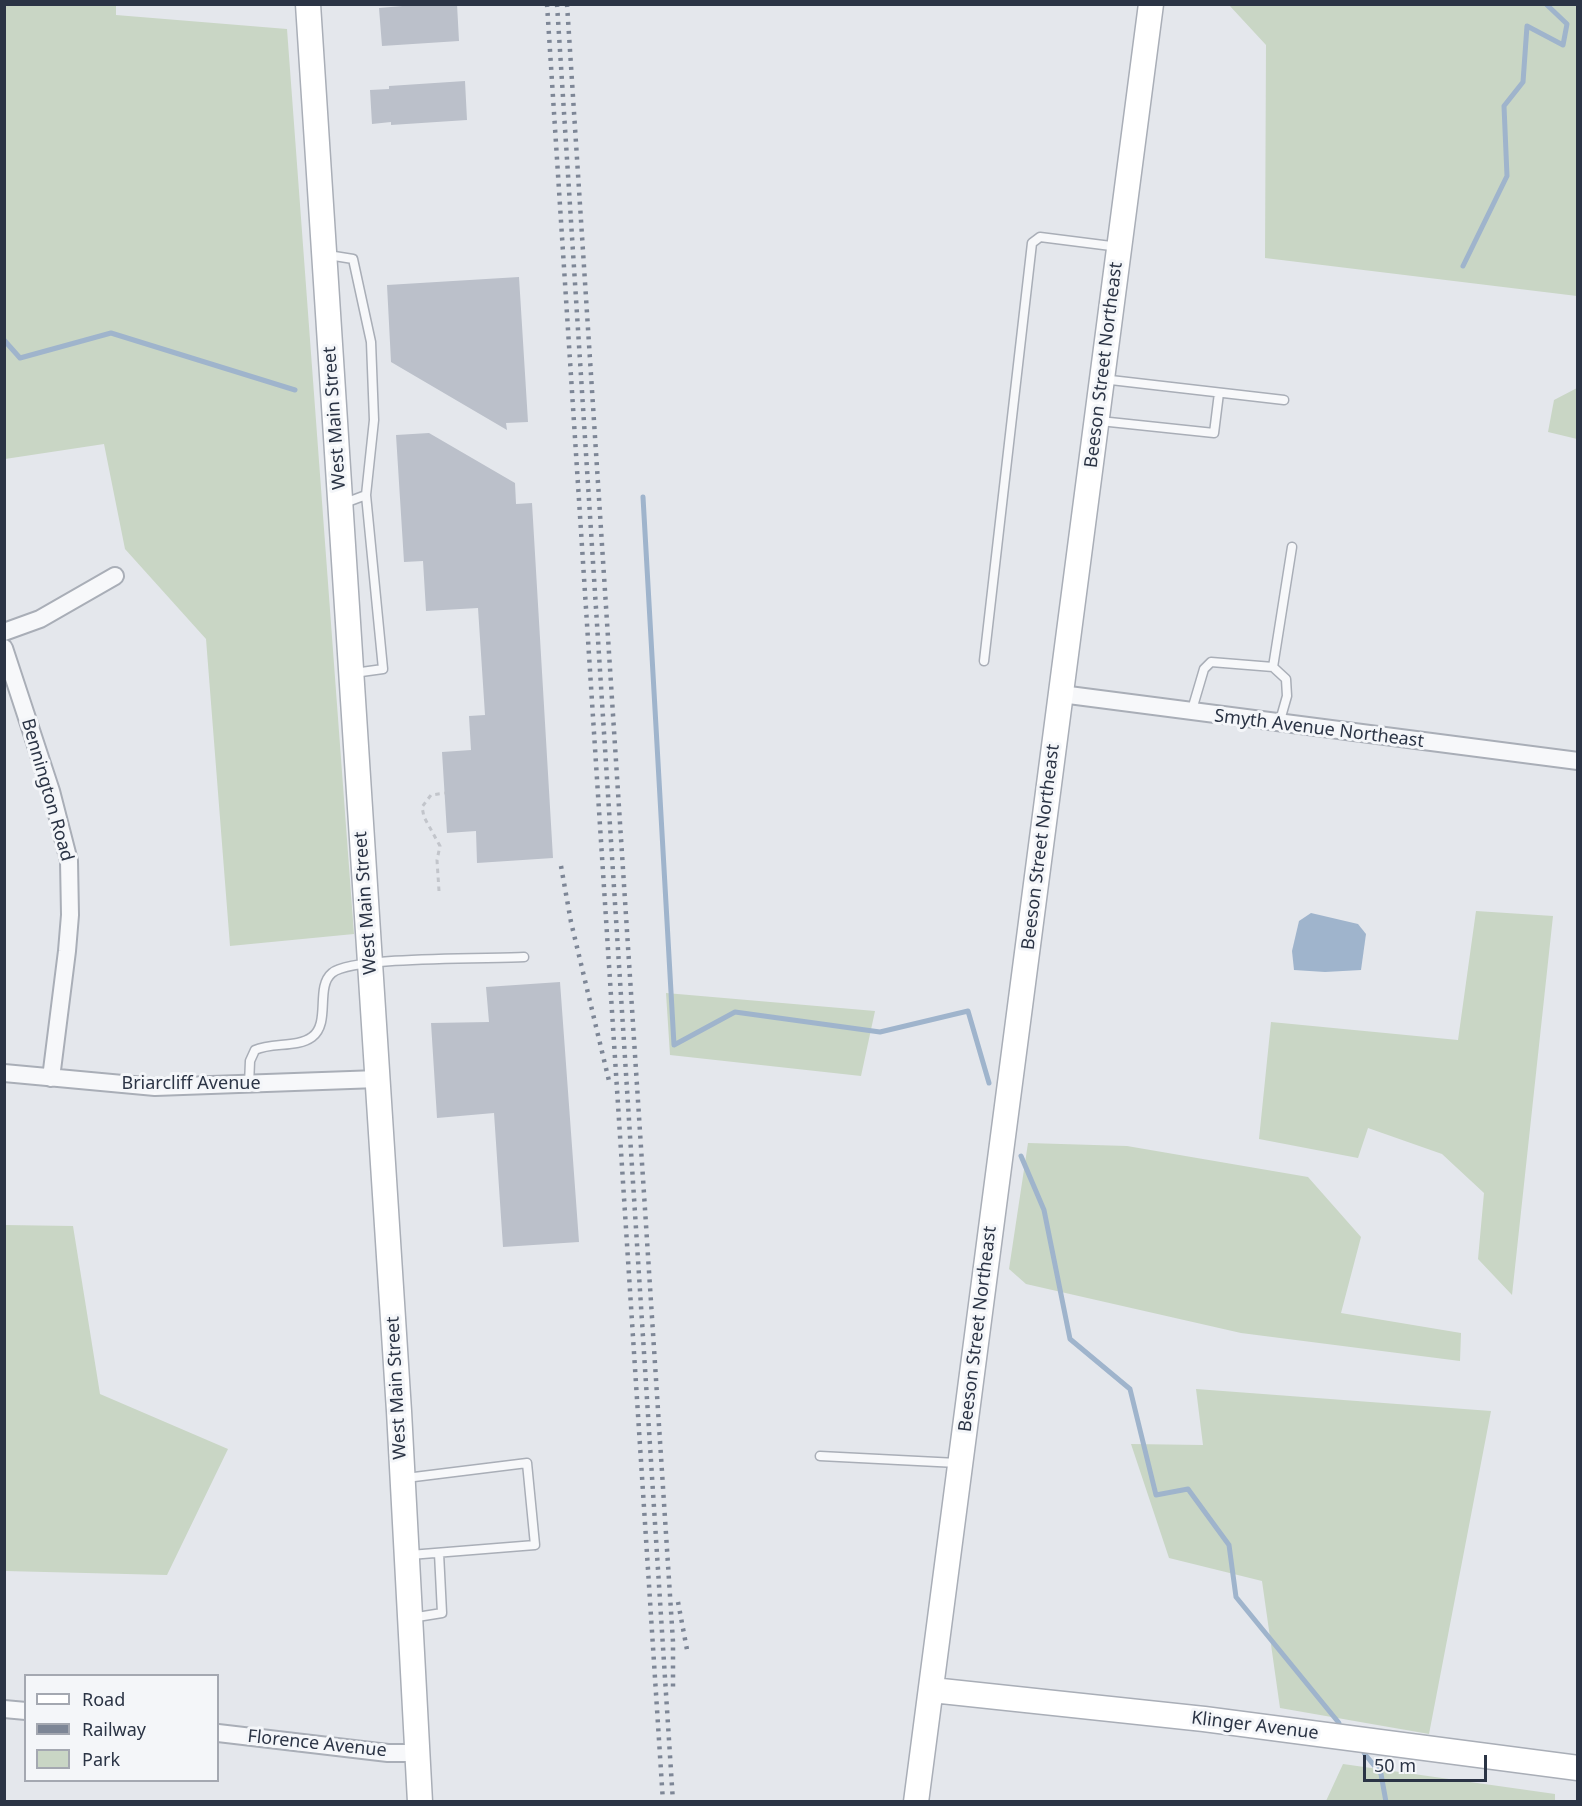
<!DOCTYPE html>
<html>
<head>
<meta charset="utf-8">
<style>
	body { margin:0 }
	#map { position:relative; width:1582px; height:1806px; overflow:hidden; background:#e4e7ec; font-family:"Noto Sans",sans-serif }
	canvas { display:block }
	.frame { position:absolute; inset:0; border:6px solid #2b3445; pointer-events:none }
	.legend { position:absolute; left:24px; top:1674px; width:195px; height:108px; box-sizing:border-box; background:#f4f6f9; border:2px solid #a4a8b1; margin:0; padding:8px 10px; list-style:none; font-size:18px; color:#2b3445 }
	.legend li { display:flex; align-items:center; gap:12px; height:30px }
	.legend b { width:30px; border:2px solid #a4a8b1 }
	.scale { position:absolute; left:1363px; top:1755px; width:124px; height:27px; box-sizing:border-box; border:3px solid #2b3445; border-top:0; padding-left:8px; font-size:18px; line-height:21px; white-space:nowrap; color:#2b3445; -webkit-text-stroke:4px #f4f6f9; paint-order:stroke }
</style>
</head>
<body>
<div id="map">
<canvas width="1582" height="1806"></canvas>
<div class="frame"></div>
<ul class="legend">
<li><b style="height:8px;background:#fff"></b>Road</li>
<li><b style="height:8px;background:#7d8696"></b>Railway</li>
<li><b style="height:16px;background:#c9d6c5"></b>Park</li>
</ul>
<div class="scale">50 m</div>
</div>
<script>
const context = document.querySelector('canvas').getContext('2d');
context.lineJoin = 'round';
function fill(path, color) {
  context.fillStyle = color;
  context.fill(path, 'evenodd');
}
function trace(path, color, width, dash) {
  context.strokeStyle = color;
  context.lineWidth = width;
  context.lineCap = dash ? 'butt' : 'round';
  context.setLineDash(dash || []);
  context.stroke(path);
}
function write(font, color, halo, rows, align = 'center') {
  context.font = font + ' "Noto Sans",sans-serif';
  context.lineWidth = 6;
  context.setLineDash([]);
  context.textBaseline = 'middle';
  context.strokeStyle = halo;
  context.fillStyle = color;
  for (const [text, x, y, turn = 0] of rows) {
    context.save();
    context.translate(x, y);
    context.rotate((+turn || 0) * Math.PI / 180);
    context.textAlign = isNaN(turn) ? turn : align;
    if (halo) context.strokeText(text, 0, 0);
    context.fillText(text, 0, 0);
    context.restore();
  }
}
fill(new Path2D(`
	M5,4L116,5V15L287,29L354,934L230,946L206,639L125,549L104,444L5,459Z
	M1229,5H1577V296L1265,258L1266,45Z
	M1577,388V439L1548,432L1554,400Z
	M1476,911L1553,916L1512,1295L1478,1259L1484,1193L1442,1154L1368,1128L1358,1158L1259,1139L1271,1022L1458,1040Z
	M666,993L875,1011L861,1076L670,1055Z
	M1028,1143L1127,1146L1308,1177L1361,1237L1341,1313L1461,1333L1460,1361L1241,1333L1026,1284L1009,1269Z
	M5,1225L73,1226L100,1394L228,1449L167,1575L5,1571Z
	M1196,1389L1491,1411L1429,1734L1280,1708L1262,1581L1169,1558L1131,1444L1203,1445Z
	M1343,1764L1555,1794V1801H1326Z`), '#c9d6c5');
fill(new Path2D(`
	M1311,913L1358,924L1366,934L1361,970L1325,972L1294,970L1292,951L1299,921Z`), '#9fb4cc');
trace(new Path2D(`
	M1463,266L1507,176L1504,106L1523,82L1527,26L1563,45L1567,24L1546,4
	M4,340L20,358L111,333L295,390
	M643,497L674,1045L735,1012L880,1032L968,1011L989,1083
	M1021,1156L1044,1210L1070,1339L1130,1389L1156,1495L1188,1489L1229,1545L1236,1597L1339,1723
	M1364,1753L1381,1774L1386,1802`), '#9fb4cc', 5);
fill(new Path2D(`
	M426,4H457L459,41L382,46L379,8Z
	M465,81L467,120L391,125V122L372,124L370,90L389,89V86Z
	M519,277L528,422L506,423L507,430L391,362L387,285Z
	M429,433L515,483L516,504L532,503L553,858L477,863L476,831L447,833L442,752L471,750L469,716L485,715L478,608L426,611L423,561L404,562L396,435Z
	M560,982L579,1242L503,1247L494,1113L437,1118L431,1023L489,1022L486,987Z`), '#bbc0ca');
const lane = new Path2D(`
	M328,255L353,259L371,342L374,420L366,495L342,504
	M1102,379L1284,400
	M1100,421L1214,433L1219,393
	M984,661L1032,243L1040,237L1119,247
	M1273,667L1292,547
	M354,673L383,669L366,495
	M1191,713L1204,669L1211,662L1273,667L1286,679L1287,696L1279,724
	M249,1085L250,1061L255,1050C272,1042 297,1048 312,1037C331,1023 315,987 332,973C352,956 491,959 524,957
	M820,1456L957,1463
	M406,1478L527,1463L535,1545L410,1555
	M411,1618L442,1613L439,1553`);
const street = new Path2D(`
	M4,632L40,619L115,576
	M4,648L51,791L69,861L70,915L67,951L51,1078
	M1061,694L1578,761
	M4,1073L155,1087L378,1079
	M4,1709L26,1711
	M218,1733L388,1753H417`);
const secondary = new Path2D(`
	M308,4L399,1411L420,1802
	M932,1690L1204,1719L1578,1768
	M916,1802L1151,4`);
trace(lane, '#a9aeb7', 11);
trace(street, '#a9aeb7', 20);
trace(secondary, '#a9aeb7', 27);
trace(new Path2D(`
	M439,891L437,860L440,846L424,817L422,807L431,795L445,793`), '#c2c5cb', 3, [4.5, 4.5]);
trace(lane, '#f7f8fa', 8);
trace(street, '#f7f8fa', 16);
trace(secondary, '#fff', 24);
trace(new Path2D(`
	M547,4L663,1802
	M557,4L673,1802
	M567,4L673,1642V1691
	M561,866L571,922L610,1085
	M678,1602L688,1655`), '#7d8696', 4.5, [3, 6]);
write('18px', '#2b3445', '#f4f6f9', [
	["Beeson Street Northeast",1104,365,-83],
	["West Main Street",335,418,-94],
	["Smyth Avenue Northeast",1319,729,7],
	["Bennington Road",47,790,74],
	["Beeson Street Northeast",1041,847,-83],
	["West Main Street",366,903,-94],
	["Briarcliff Avenue",191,1084],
	["Beeson Street Northeast",978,1329,-83],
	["West Main Street",397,1388,-93],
	["Klinger Avenue",1255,1726,7],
	["Florence Avenue",317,1744,6]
]);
</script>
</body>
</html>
